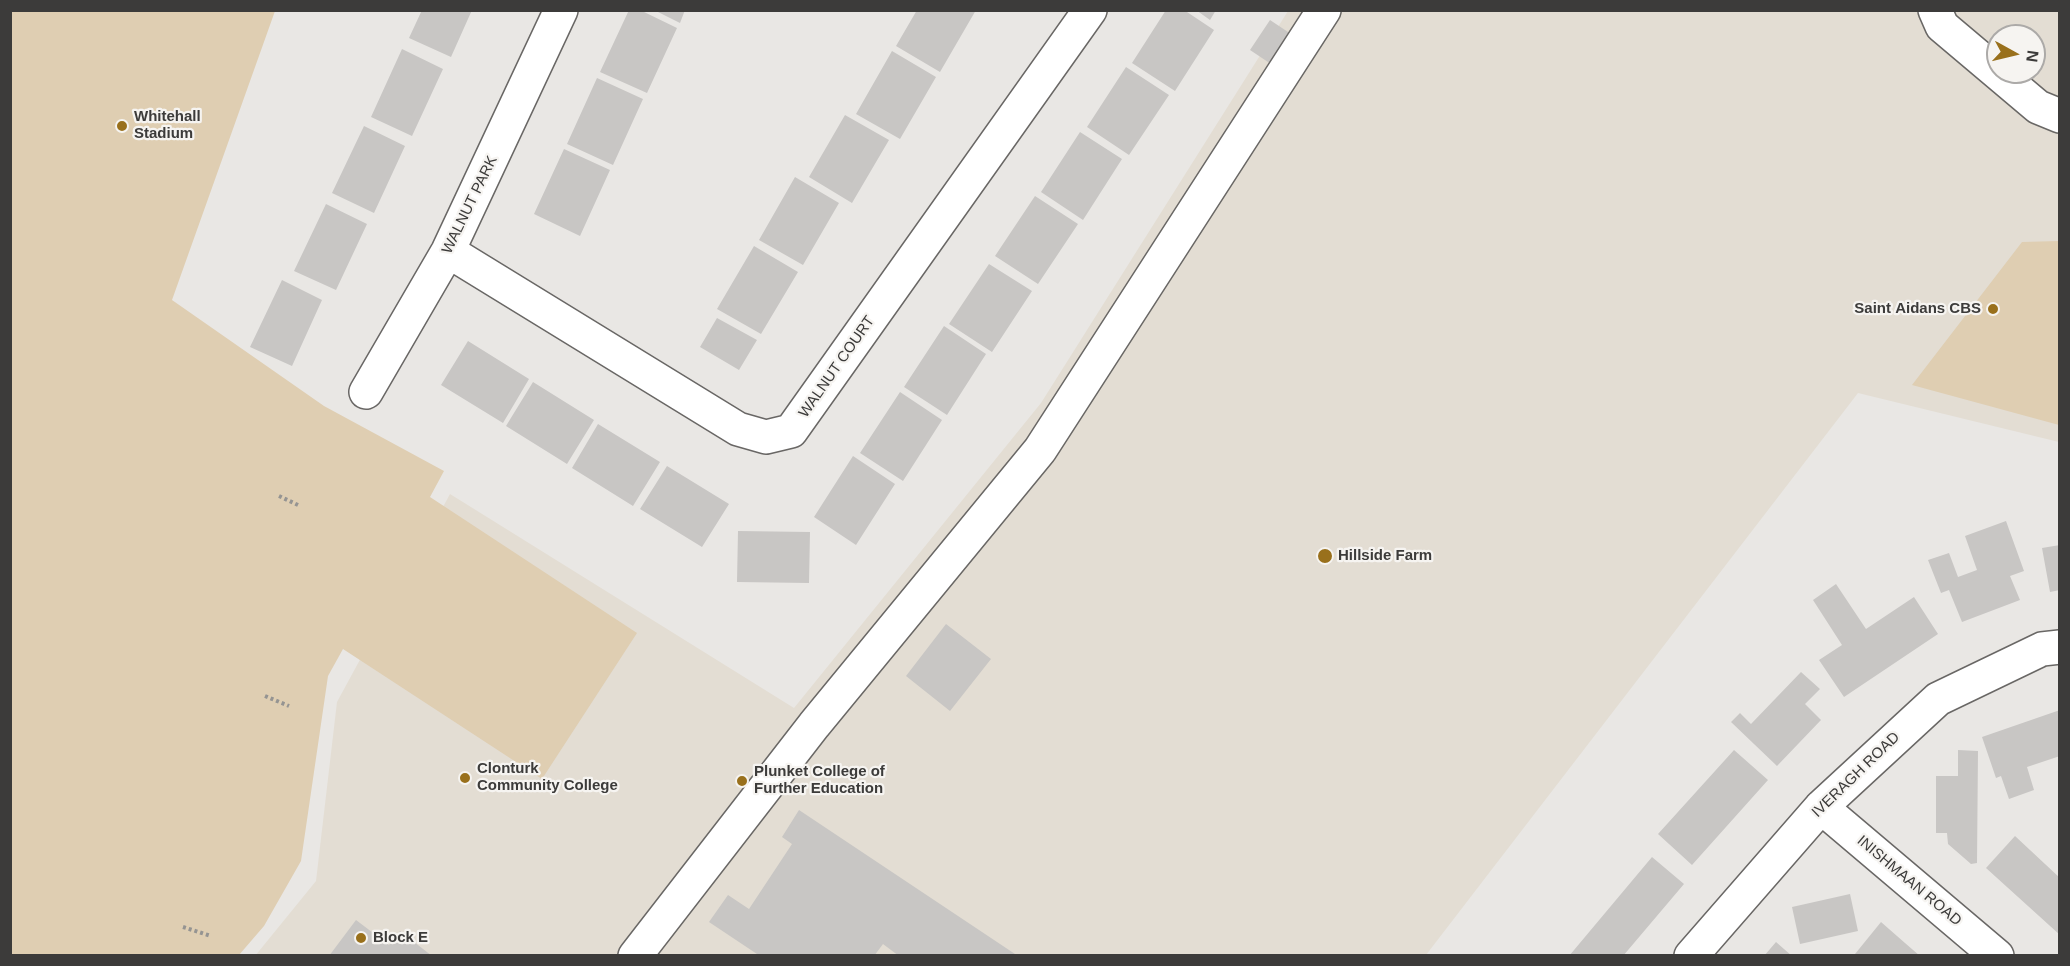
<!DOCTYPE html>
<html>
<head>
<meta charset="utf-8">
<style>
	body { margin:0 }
	#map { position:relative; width:2070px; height:966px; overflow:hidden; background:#e9e7e4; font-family:Helvetica,sans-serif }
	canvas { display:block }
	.frame { position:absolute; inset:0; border:12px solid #3c3b3a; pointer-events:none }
	.north { position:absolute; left:1986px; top:24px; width:60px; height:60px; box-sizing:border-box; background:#f6f4f1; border:2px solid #acaaa8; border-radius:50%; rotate:98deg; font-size:16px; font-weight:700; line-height:24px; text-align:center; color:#3c3b3a }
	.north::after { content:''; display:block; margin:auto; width:21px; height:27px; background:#99701c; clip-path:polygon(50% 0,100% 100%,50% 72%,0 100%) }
</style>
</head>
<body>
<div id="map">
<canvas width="2070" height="966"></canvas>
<div class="frame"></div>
<div class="north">N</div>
</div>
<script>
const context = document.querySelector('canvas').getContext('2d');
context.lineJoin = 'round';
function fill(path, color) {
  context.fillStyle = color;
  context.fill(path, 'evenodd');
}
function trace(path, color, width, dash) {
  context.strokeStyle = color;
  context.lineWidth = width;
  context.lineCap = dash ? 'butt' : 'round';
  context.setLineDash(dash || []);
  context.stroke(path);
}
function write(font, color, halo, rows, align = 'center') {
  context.font = font + ' Helvetica,sans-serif';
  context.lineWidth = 4.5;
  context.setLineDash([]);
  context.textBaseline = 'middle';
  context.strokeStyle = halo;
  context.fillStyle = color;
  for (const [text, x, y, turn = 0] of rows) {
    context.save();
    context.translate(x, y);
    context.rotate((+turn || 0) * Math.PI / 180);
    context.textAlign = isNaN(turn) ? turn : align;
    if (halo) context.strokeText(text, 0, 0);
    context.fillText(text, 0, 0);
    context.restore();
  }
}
fill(new Path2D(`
	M1288,11H2059V442L1858,393L1426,955L255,956L316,881L337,702L450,494L794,708L1041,403ZM1998,36H2034V72H1998Z`), '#e3ddd3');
fill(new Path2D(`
	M10,11H275L172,300L324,406L444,471L430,497L637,633L542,779L343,649L328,676L301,861L264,926L239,955H11Z
	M2059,241V425L1912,385L2022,242Z`), '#dfceb2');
fill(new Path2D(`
	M422,10H472L451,57L409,38Z
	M629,10H640L677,28L647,93L600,72Z
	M654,10H685L680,23Z
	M917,10H976L940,72L896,46Z
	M1166,10H1184L1214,30L1175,91L1132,63Z
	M1196,10H1216L1210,20Z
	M1270,20L1294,36L1274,66L1250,50Z
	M402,49L443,69L412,136L371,117Z
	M892,51L936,77L900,139L856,114Z
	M1126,67L1169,95L1129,155L1087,127Z
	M597,78L643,99L613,165L567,144Z
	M845,115L889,140L852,203L809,177Z
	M364,126L405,146L374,213L332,193Z
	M1080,132L1122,159L1083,220L1041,192Z
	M564,149L610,170L580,236L534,214Z
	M795,177L839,203L803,265L759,240Z
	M1035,196L1078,224L1038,284L995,256Z
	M326,204L367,224L336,290L294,271Z
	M754,246L798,272L761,334L717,309Z
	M989,264L1032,291L992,352L949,324Z
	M282,280L322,300L292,366L250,347Z
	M717,318L757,340L739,370L700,347Z
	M944,326L986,354L947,415L904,387Z
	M468,341L529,379L503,423L441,385Z
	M533,382L594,420L567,464L506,426Z
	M900,392L942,420L903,481L860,453Z
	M598,424L660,462L633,506L572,468Z
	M853,456L895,484L856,545L814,517Z
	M667,466L729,504L702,547L640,509Z
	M2006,521L2024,571L2010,576L2020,600L1962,622L1949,590L1941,593L1928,560L1949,553L1958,577L1977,570L1965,536Z
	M738,531L810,532L809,583L737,582Z
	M2060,545V590L2050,592L2042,548Z
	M1836,584L1866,629L1914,597L1938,634L1844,697L1819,660L1842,645L1813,600Z
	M946,624L991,659L950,711L906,676Z
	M1801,672L1820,689L1805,704L1821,720L1777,766L1731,722L1740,713L1751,724Z
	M2060,710V756L2027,767L2034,790L2009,799L2001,776L1996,778L1982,737Z
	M1734,750L1768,780L1692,865L1658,834Z
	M1958,750L1978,751L1977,863L1971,864L1948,844L1947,833H1936V776H1958Z
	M799,810L1018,956H899L883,944L874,956H760L709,922L728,895L749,909L792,844L782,837Z
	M2015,836L2060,878V935L1986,868Z
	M1652,857L1684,884L1623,956H1569Z
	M1850,894L1858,931L1800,944L1792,907Z
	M356,920L389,945L400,931L432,956H329Z
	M1881,922L1905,943L1920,956H1856L1855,954Z
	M1776,942L1792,956H1764Z`), '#c8c6c4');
const minor = new Path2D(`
	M1935,10L1942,26L2038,107L2060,116
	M448,251L738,429L766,437L791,431L1090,10
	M366,392L448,251L561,10
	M1821,807L1997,956
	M635,956L814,725L1040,450L1324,10
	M1691,956L1821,807L1938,699L2042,649L2060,647`);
trace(minor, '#696765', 36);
trace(new Path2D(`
	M279,496L298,505
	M265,696L289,706
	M183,927L211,936`), '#959492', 4, [3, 3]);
trace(minor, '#fff', 33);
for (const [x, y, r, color] of [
	[122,126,6,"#99701c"],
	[1993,309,6,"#99701c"],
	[1325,556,8,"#99701c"],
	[465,778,6,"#99701c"],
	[742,781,6,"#99701c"],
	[361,938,6,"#99701c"]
]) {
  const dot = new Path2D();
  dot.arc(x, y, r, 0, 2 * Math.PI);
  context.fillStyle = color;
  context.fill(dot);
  trace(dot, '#f6f4f1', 2);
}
write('bold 15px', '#3c3b3a', '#f6f4f1', [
	["Whitehall",134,117],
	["Stadium",134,134],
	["Saint Aidans CBS",1981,309,"right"],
	["Hillside Farm",1338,556],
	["Clonturk",477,769],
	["Community College",477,786],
	["Plunket College of",754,772],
	["Further Education",754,789],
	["Block E",373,938]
], 'left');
write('15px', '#3c3b3a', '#f6f4f1', [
	["WALNUT PARK",470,205,-64],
	["WALNUT COURT",837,367,-55],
	["IVERAGH ROAD",1856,775,-44],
	["INISHMAAN ROAD",1909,881,40]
]);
</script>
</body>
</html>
